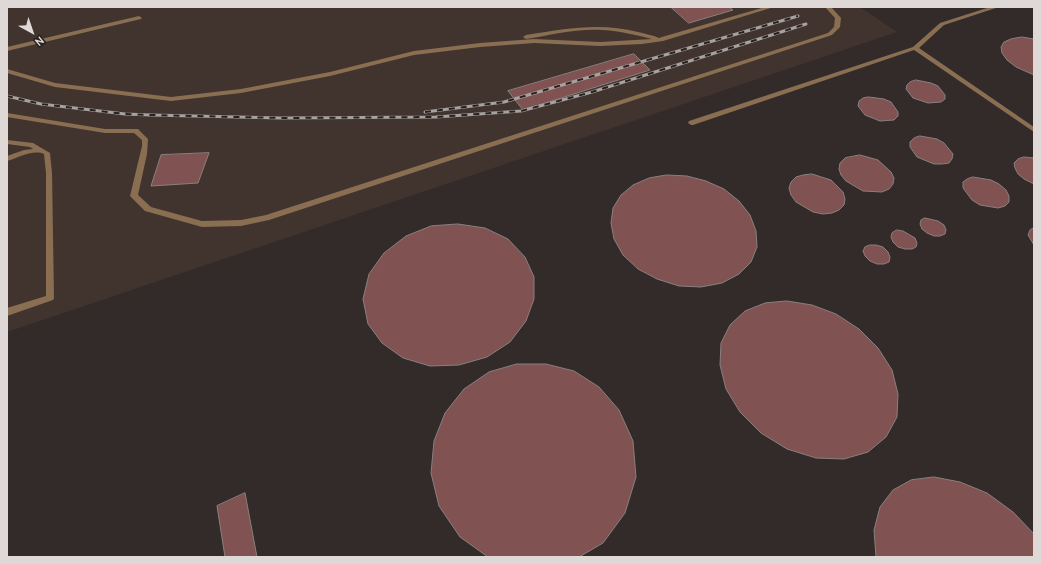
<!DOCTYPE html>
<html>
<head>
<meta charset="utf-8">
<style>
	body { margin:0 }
	#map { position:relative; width:1041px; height:564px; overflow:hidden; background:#322b29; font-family:Cabin,sans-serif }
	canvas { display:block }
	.frame { position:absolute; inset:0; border:8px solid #ded9d7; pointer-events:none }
	.north { position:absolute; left:12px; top:12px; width:40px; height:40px; -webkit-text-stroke:3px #28221f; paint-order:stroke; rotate:140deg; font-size:11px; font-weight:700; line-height:16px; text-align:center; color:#ded9d7 }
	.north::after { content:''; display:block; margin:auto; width:14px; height:18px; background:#ded9d7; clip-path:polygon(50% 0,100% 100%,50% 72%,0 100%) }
</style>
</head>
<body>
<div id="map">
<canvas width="1041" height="564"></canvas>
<div class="frame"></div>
<div class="north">N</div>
</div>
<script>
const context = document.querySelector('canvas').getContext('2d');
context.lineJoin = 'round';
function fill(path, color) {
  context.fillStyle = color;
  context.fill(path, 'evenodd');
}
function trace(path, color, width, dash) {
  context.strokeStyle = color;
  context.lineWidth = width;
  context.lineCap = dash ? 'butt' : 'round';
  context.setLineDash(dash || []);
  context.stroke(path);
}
fill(new Path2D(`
	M7,7H860L897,32L7,332Z`), '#41342f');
const building = new Path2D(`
	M671,7H729L733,10L689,23Z
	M1022,37L1034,39V75L1016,67L1007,60L1002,53L1001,47L1004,42L1011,39Z
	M634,54L650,70L523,110L508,91Z
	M916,80L931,83L938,86L945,95V99L941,102L928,103L913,98L906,89L907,85L910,82Z
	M869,97L884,99L891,102L898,112V116L894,120L880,121L865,115L858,106L859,101L863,98Z
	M920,136L937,139L944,143L953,154L952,159L949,163L942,164H934L917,157L910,147V142L914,138Z
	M209,153L198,183L151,186L161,155Z
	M860,155L878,160L891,172L894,178L893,184L889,189L882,192L863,191L846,181L841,175L839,169L840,163L845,158Z
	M1024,157L1034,158V184L1024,179L1018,174L1015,168L1014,163L1018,159Z
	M812,174L831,180L843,192L845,199L844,205L839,210L832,213L823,214L813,212L796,202L791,195L789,188L791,182L796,177L803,175Z
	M667,175L687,176L706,181L724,189L739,201L750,215L756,231L757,247L751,262L739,274L722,283L701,287L679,286L657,279L638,269L623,255L614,239L611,223L613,208L621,195L633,185L649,178Z
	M973,177L991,180L999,184L1006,190L1009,196V202L1005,206L998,208L980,205L972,200L963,188V182L967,179Z
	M925,218L938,221L944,225L946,230L945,234L940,236H934L927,233L922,229L920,224L921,220Z
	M458,224L485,228L508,239L525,257L534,277V299L526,321L510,342L487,357L459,365L430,366L403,358L382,343L368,324L363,299L369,274L384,253L406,236L431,226Z
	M1034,228V245L1028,235L1030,230Z
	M897,230L903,231L915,238L917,243L916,247L912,249H905L898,247L893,242L891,237L892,233Z
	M870,245H876L883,247L888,252L890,257L889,262L884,264H877L870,261L865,256L863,251L865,247Z
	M787,301L812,305L836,314L859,329L878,348L892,370L898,394L897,417L886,437L868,452L844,459L816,458L787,449L761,433L740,412L726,389L720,365L721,343L730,325L745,311L765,303Z
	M517,364H546L574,371L599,387L619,410L633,441L636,477L625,513L603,543L579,557H488L460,537L439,506L431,473L434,441L445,413L464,389L489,372Z
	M934,477L960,482L987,493L1013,512L1034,534V557H876L874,530L880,507L893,490L911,480Z
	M245,493L257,557H225L217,506Z`);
fill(building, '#805352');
trace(building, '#89807f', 1);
fill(new Path2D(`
	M765,7H774L663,41L642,44L600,46L534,43L480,47L414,55L330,76L241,93L171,101L55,87L7,73V69L55,83L171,97L241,89L330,72L414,51L480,43L534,39L600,42L652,39C636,35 620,31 603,30C577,28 551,35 526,39L523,37L526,35C564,29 600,22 638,32C645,34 653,35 659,38L662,37Z
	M825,7H831L841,18L840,27L832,35L269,220L241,226L202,227L145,211L130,196L142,146V140L134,133H105L7,117V113L105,129H138L148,139L147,154L138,195L151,207L202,221L241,220L266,215L828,33L834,27L835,18Z
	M990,7H999L944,25L919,48L1034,127V132L914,50L693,125H691L688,123L689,121L913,47L940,23Z
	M139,16L142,18L141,19L7,51V47Z
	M7,140L33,143L50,153L52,173L54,298L53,300L7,316V308L46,296V173L44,154C33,149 18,158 7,161V156L24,150L33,149L30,147L7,144Z`), '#896e51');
const rail = new Path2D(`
	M7,96L41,104L125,114L151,115L281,118L436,117L521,111L592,92L806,24
	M425,112L504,102L798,16`);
trace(rail, '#a7a19f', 3);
trace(rail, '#28221f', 2, [6]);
</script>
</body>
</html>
